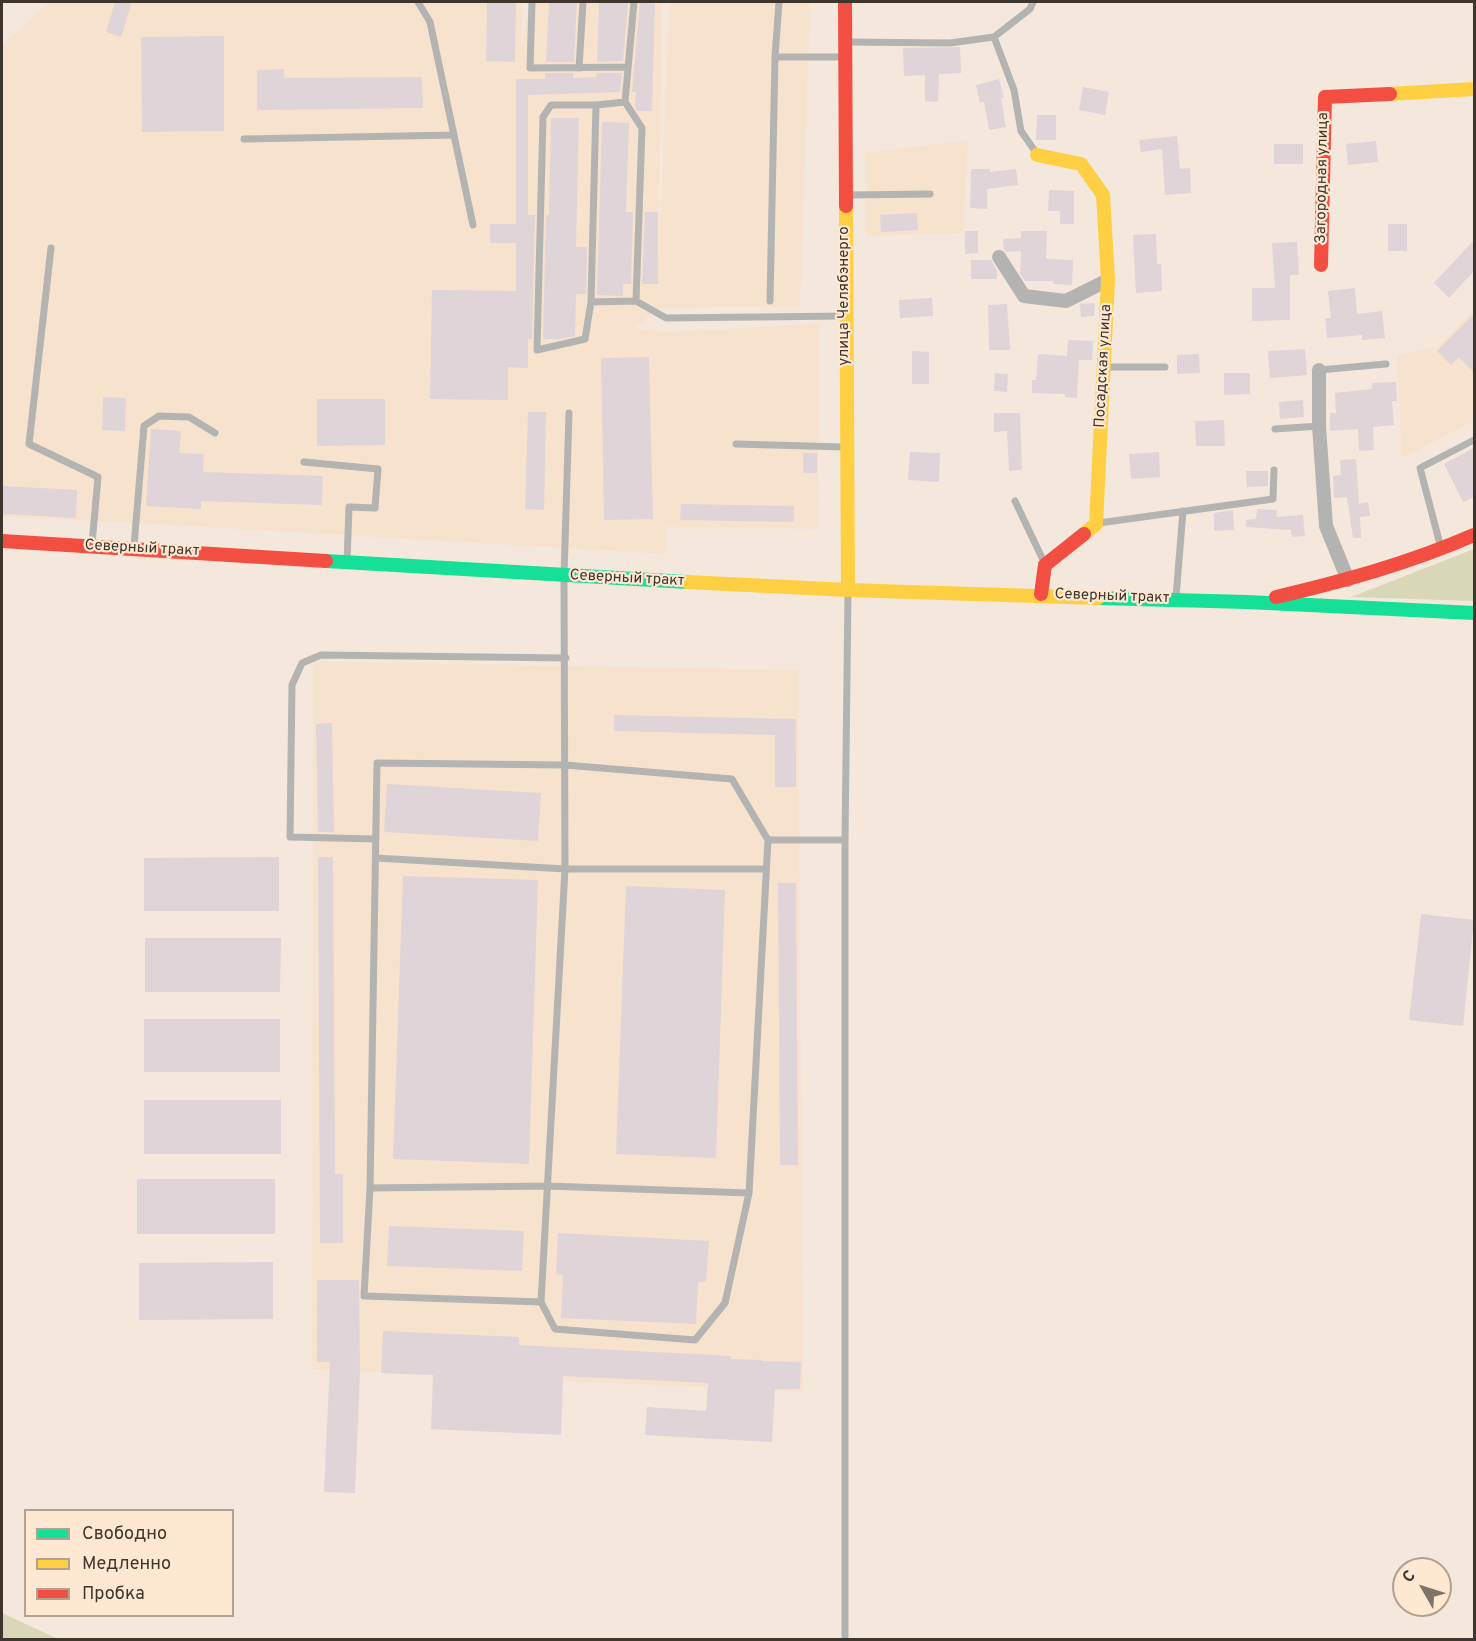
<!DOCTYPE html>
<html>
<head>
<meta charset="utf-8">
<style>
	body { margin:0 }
	#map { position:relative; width:1476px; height:1641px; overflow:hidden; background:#f4e8dc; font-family:Overpass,sans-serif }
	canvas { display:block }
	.frame { position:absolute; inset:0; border:3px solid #3e362d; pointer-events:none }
	.legend { position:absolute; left:24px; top:1509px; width:210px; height:108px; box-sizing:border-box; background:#fee8d2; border:2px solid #b1a190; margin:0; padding:8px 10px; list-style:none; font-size:18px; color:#3e362d }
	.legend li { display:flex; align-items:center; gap:12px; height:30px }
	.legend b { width:30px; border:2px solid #b1a190 }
	.north { position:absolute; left:1392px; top:1557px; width:60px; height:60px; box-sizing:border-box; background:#fee8d2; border:2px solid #b1a190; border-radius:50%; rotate:309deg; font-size:16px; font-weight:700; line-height:24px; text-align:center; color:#3e362d }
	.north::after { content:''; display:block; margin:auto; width:21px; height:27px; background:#7e746a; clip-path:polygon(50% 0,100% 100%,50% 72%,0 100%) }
</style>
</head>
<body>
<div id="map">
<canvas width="1476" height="1641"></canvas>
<div class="frame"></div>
<ul class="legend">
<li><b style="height:8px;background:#16e098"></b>Свободно</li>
<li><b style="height:8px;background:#ffcf43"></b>Медленно</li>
<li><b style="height:8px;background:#f24e42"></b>Пробка</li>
</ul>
<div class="north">С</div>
</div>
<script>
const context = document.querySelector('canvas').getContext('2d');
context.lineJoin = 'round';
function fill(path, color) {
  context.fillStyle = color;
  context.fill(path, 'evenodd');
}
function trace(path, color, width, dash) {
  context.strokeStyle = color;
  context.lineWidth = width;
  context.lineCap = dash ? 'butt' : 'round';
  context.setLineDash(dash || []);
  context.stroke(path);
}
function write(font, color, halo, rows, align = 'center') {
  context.font = font + ' Overpass,sans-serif';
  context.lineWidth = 4.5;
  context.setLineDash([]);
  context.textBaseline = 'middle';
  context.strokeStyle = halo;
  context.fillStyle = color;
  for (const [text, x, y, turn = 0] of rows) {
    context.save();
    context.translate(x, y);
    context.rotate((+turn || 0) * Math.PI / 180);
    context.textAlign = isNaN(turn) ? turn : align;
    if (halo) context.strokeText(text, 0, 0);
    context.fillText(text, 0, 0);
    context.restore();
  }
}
fill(new Path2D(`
	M50,2H522V47L530,2H662L658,270L670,2H810L800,306L657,308L636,328L665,332L819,324L818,529L665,527V554L119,522L2,517V45Z
	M968,140L963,233L866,236V153Z
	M1474,310V421L1402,458L1397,356L1439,346Z
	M313,661L798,670L803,1392L312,1369Z`), '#f7e2ce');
fill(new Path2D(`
	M1474,549V601L1351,597Z
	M2,1613L58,1639H2Z`), '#d8d8b9');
fill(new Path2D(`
	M115,2H132L121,37L106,32Z
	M487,2H516L515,62L486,61Z
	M549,2H577L574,62H546Z
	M599,2H628L623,61L597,62Z
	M640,2H655L652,111H637L635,107L636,92H632Z
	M224,36V131L142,132L141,37Z
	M960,47L961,73L939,74L938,102L925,101V75L904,76L903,48Z
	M284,69V78L422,77L423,108L257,110V70Z
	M545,73H573V78L596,77L597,73H622L620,92L528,95V215H535L532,339H528V368L508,367V400L430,399L432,290L516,291V243H490V224H516V79H545Z
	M999,79L1004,98H1001L1006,127L989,130L984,102L980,103L976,85Z
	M1083,87L1109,92L1105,115L1079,110Z
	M1037,115H1056V140H1036Z
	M551,118H579L576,247H587L586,294H576L575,336L558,339H543L546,215H549Z
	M602,122L629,123L626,212H633L631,284H623V296L597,295Z
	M1177,136L1180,169L1190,168L1191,193L1165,195L1162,149L1141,152L1139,140Z
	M1376,141L1378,162L1348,165L1346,144Z
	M1274,144H1303V164H1274Z
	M971,169H990V172L1016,169L1018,185L987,189V209L970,208Z
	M1049,190L1074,191V224H1060V211H1048Z
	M645,212H658V284H642Z
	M917,213L918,230L881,232L880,215Z
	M1388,224H1407V251H1388Z
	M965,231H978V253L965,254Z
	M1021,231H1047L1046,259L1073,260L1072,285L1053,284V281H1025L1020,274L1021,251L1006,252L1004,250L1003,239L1021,238Z
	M1156,234L1157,264H1161L1162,291L1136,293L1133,235Z
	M1474,240V271L1449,298L1434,283Z
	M1297,242L1299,275H1290V320L1252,321V288H1275L1272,243Z
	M971,260H991L997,270V279H971Z
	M1355,288L1357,314L1382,311L1385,338L1362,340V335L1327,338L1325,318H1331L1328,291Z
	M932,298L933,316L900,318L899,300Z
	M1095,303L1094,316L1081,317L1080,304Z
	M1007,304L1010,350H989L988,305Z
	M1474,314V373L1459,357L1451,365L1437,351Z
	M1068,340L1093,341L1092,360H1079L1077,398L1065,397V394L1032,393V380H1036L1038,354L1067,356Z
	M1305,349L1307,375L1270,378L1268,351Z
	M912,351L929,352V384H912Z
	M1199,354L1200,373L1177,374V355Z
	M649,357L653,519L604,520L601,358Z
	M995,373L1008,374L1007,392L994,391Z
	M1224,373H1250V394L1224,395Z
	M1396,382L1397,401H1392L1394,425L1373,427L1374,450L1359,451L1358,429L1330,431V413H1336L1335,393L1372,389V383Z
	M103,397L126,398L125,431L102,430Z
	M317,399H385V445L317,446Z
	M1303,400L1304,417L1280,419L1279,402Z
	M528,412H546L544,510L525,509Z
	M994,413H1020L1022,470L1009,471L1007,431L994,432Z
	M1224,420L1225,446H1196L1195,421Z
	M151,429L181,431L179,453L204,454L203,472L323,476L322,505L201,501V509L146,506Z
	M1474,448V497L1463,502L1444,464Z
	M910,452L940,453L939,482L908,480Z
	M1159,452L1160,477L1131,479L1129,454Z
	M803,453H817V473H803Z
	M1356,459L1359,504L1368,502L1370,516L1360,517L1361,538H1353L1347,497L1334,498L1333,476L1341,475L1340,460Z
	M1246,471H1268V486L1247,487Z
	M2,486L77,490L76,518L2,514Z
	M681,504L794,506V522L680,520Z
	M1257,509L1277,510L1276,517L1303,515L1305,536L1292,537L1291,530L1246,527V520L1256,519Z
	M1233,510L1234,530L1214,531V513Z
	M614,715L796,719V787H775V735L614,731Z
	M332,723L334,832H318L316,724Z
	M387,784L541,793L538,841L384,832Z
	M279,857V911H144V858Z
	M318,857H333L335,1174H343V1243H320Z
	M403,876L538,880L529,1164L393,1159Z
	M778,883H796L798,1165H780Z
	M626,886L725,890L716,1158L616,1154Z
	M1421,914L1474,920L1463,1026L1409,1020Z
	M145,938H281L280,992H145Z
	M144,1019H280V1072H144Z
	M144,1100H281V1154H144Z
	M137,1179H275V1234H137Z
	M389,1226L524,1231L522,1271L387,1266Z
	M558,1233L709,1241L706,1282H698L696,1324L561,1318L563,1275L556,1274Z
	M273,1262V1319L139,1320V1263Z
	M317,1280H359L360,1372L355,1493L324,1492L330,1362H317Z
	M383,1331L519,1337V1345L731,1356V1359L762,1360V1361L801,1362L800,1389H775L772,1442L645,1435L647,1407L706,1411L708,1383L563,1376L561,1435L431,1429L433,1375L381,1373Z`), '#dfd4d7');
trace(new Path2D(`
	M418,2L430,22L473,225
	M532,2L530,68L628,67
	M634,2L625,102L642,128L636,301
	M994,37L1014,90L1021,131L1037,154
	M847,42L950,43L994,37L1030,9L1033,2
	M775,57L779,2
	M579,68L583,2
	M596,105L591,302L585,339L537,350L543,117L551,105H596L625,102
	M244,139L454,135
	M848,195L930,194
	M51,248L29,444L98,477L92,544
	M770,301L775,57H842
	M591,302L636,301L666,318L845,316
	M1105,367H1165
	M1319,370L1386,364
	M1275,429L1319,426
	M736,444L844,447
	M304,462L378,469L375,508L349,507L347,562
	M1015,501L1044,562
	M1099,523L1273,499L1274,470
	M134,546L144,426L159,416L189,417L215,433
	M1441,548L1420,468L1474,440
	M1176,597L1183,511
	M376,839L290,837L292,685L302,663L321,655L566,658
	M376,858L565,869H766
	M370,1188L547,1186L749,1193L768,840H845
	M749,1193L725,1303L695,1340L555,1329L541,1302L364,1296L370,1188L377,763L565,765L732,779L768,840
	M541,1302L565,869L564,576L569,413
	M845,1640V840L848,592`), '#b3b4b1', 7);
trace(new Path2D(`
	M999,257L1024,296L1066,301L1108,280
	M1319,370V426L1326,526L1348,580`), '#b3b4b1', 14);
trace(new Path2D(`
	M326,561L687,582
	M1098,598L1247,602L1474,613`), '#16e098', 14);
trace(new Path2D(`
	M1390,94L1474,89
	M1037,155L1081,164L1103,195L1108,280L1096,524L1084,534
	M846,206L848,590
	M687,582L848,590L1098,598`), '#ffcf43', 14);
trace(new Path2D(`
	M845,2L846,206
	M1321,265L1325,97L1390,94
	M2,541L326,561
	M1041,594L1045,565L1084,534
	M1276,597C1344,581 1410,563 1474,535`), '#f24e42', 14);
write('15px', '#3e362d', '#fee8d2', [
	["Загородная улица",1323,178,-89],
	["улица Челябэнерго",845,296,-90],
	["Посадская улица",1104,366,-87],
	["Северный тракт",142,549,3],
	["Северный тракт",627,579,3],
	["Северный тракт",1112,597,2]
]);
</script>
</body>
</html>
